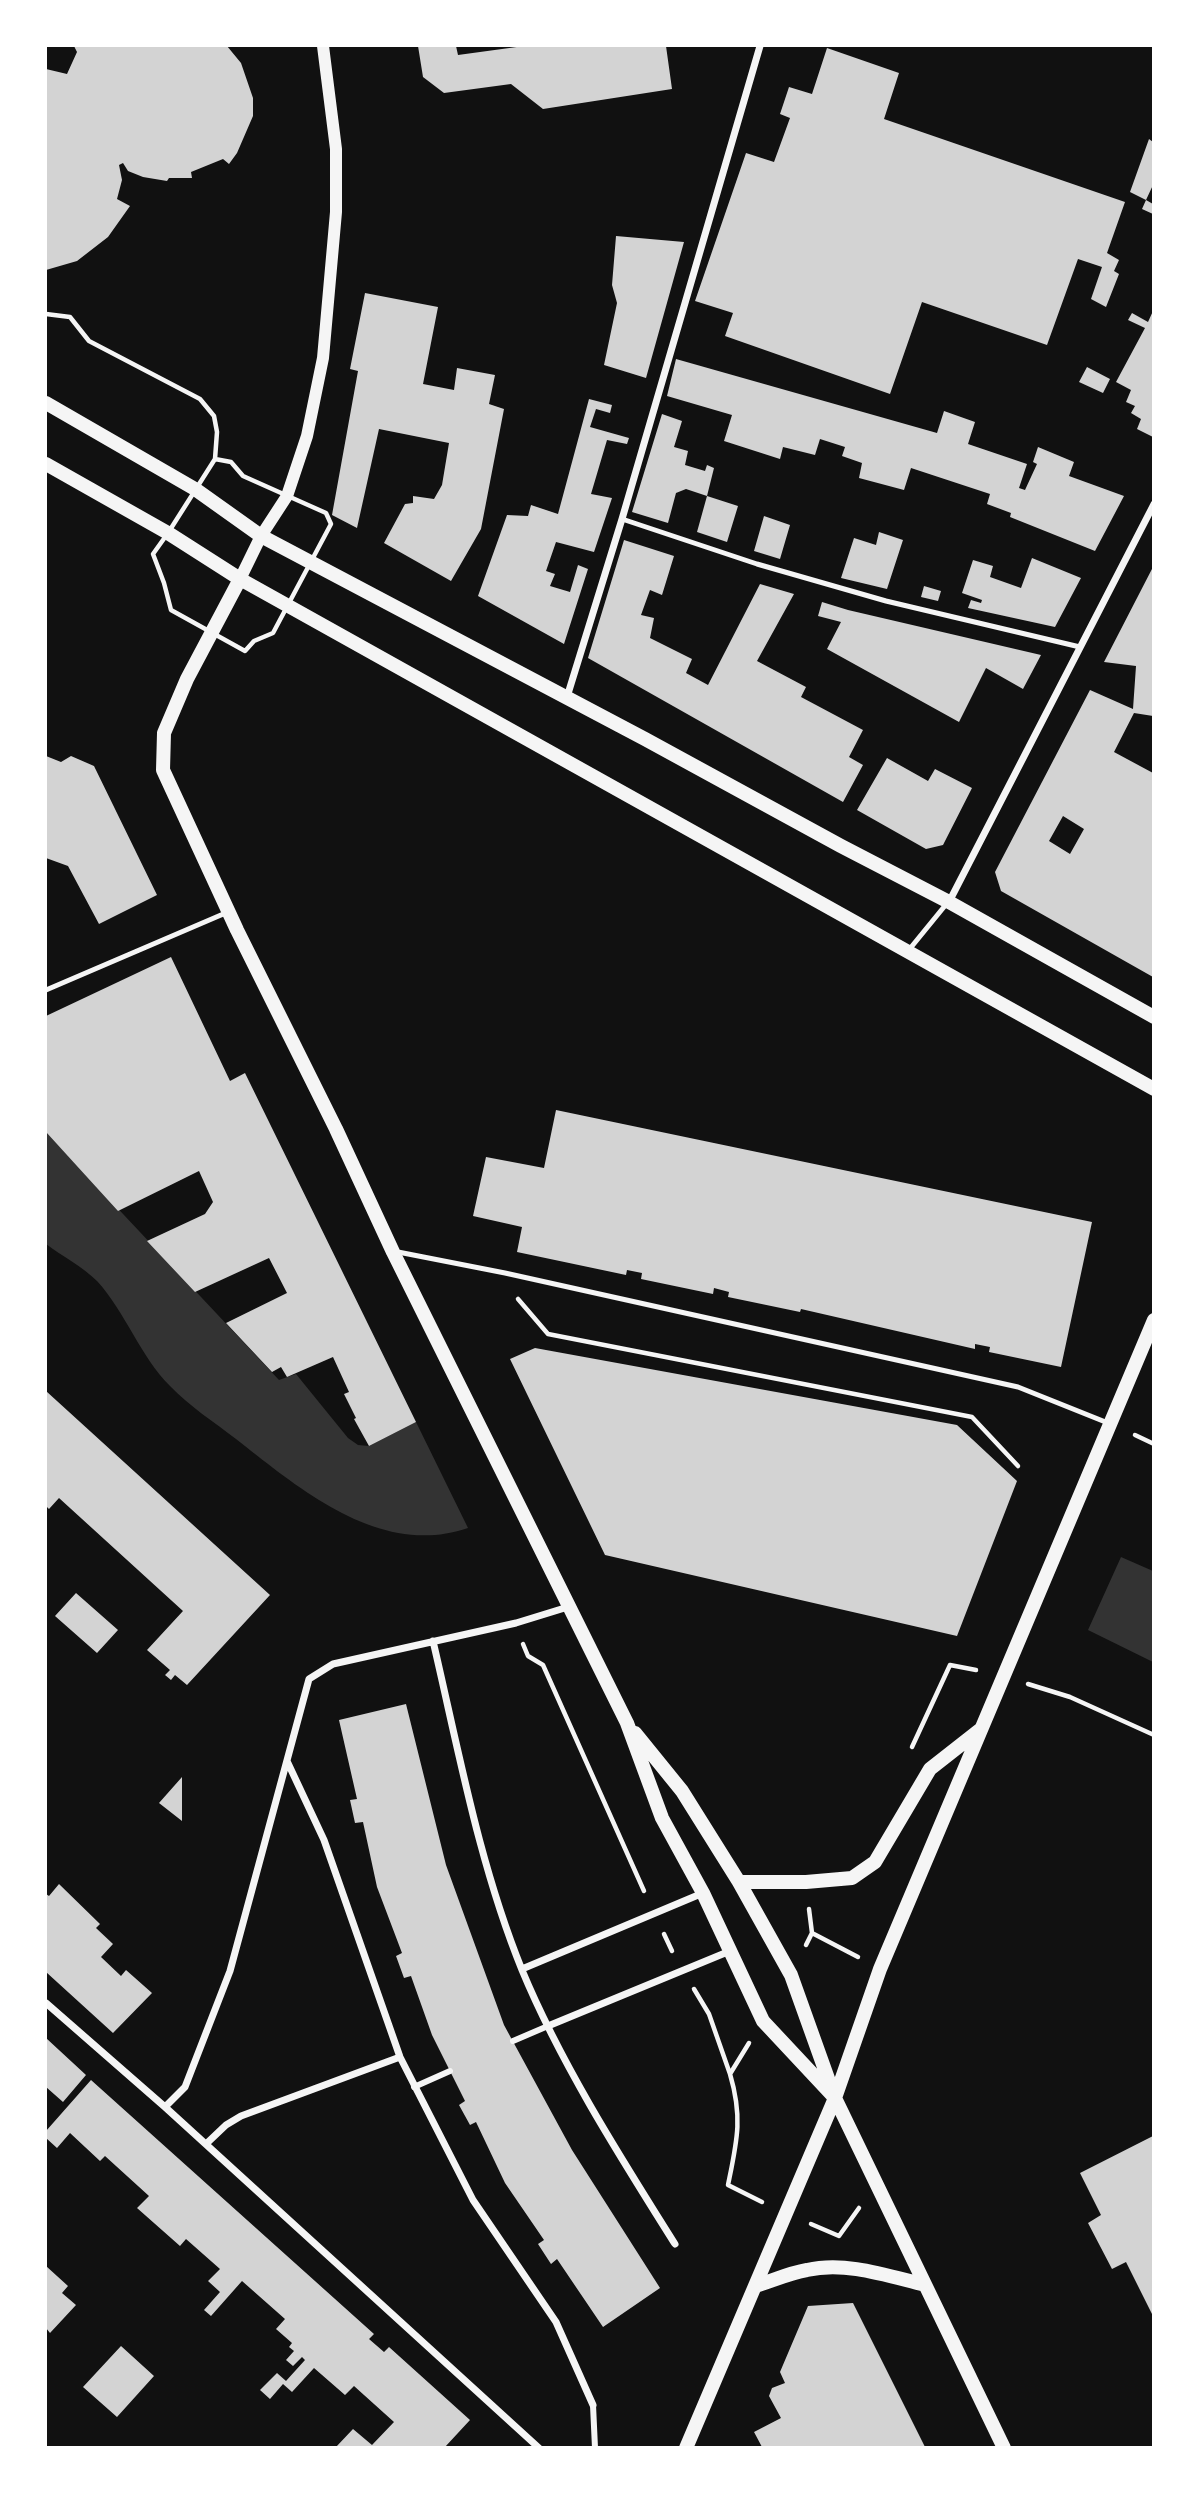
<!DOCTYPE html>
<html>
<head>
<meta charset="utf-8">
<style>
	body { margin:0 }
	#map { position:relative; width:1199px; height:2493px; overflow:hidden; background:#111; font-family:Overpass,sans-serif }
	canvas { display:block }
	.frame { position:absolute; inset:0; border:47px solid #fff; pointer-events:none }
</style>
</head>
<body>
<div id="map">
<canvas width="1199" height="2493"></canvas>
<div class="frame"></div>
</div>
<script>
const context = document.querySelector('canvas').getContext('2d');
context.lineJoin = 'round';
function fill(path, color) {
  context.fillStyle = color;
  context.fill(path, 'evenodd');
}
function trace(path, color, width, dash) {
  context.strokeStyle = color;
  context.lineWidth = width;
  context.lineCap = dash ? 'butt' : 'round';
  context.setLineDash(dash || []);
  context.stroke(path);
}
fill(new Path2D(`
	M46,1132L279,1380L296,1374L348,1438L358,1445L369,1446L416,1422L468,1528C381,1558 301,1490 236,1439C214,1422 189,1406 170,1386C140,1356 126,1313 97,1281C83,1267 62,1256 46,1244Z
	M1121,1557L1153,1571V1662L1088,1630Z`), '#333');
fill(new Path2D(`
	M74,46H227L241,63L253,98V116L237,153L229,164L223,159L191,172L192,178H169L167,181L143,177L128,171L123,163L119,165L122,180L117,199L130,206L108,237L77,261L46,270V69L67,74L77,52Z
	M418,46H456L458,55L524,46H666L672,89L543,109L511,84L444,93L423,77Z
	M827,48L899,73L884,119L1125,202L1107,253L1119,260L1114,271L1119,274L1106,307L1091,299L1102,267L1078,259L1047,345L922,302L890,394L725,336L733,313L695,301L746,153L774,162L790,118L780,114L789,87L812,94Z
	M1149,139L1153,142V185L1146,200L1153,204V214L1142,209L1146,200L1130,192Z
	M616,236L684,242L646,378L604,365L617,303L612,285Z
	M365,293L438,307L423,384L454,390L457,368L495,375L489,404L504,409L481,529L451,581L384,543L405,504L413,503V496L434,499L442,485L449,443L379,429L357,528L332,515L358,371L350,369Z
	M1153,311V437L1137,429L1141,419L1131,413L1135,406L1126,402L1131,390L1116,382L1145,328L1128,320L1132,313L1148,322Z
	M676,359L937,433L944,411L975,422L968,444L1027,464L1019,488L1025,490L1037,464L1033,462L1038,447L1074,462L1069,476L1124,496L1095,551L1010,517L1011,513L987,504L990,494L911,468L904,490L859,478L862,463L842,456L845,447L820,439L815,455L783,447L780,459L724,441L732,415L667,396Z
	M1087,367L1110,379L1103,393L1079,382Z
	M589,399L612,405L610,413L596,409L590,427L629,438L627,444L607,440L591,494L612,498L594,552L556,542L546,571L555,574L550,586L570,592L578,565L588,569L564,644L478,596L507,515L528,516L531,505L558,514Z
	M662,414L682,421L674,447L688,451L685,465L705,471L707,465L714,468L707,496L686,489L676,493L668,523L632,512Z
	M707,496L738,506L727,542L697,532Z
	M764,516L790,525L780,559L754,551Z
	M879,532L903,540L887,589L841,578L854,538L876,545Z
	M624,540L674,556L662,595L650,590L641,615L654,618L650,638L692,659L686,673L708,685L760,584L794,594L757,661L806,687L801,697L863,730L849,757L863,765L843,802L588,658Z
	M1032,558L1081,578L1055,627L968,608L971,600L981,603L982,600L962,593L973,560L993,566L990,577L1021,588Z
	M1153,567V716L1134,713L1114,752L1153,773V977L1001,891L995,872L1090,690L1133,709L1136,666L1104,662ZM1063,816L1084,829L1070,854L1049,841Z
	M924,586L941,591L938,601L921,597Z
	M822,602L848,610L1041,655L1023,689L986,668L959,722L827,649L841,622L818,616Z
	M46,756L61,762L71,756L94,766L157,895L99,924L68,866L46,858Z
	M887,758L928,781L935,769L972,788L943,845L926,849L857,810Z
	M171,957L230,1081L245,1073L416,1422L369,1446L354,1419L356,1418L344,1394L349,1392L333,1357L287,1377L281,1367L272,1372L226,1323L287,1293L269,1258L195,1292L147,1241L205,1214L213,1202L199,1171L118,1211L46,1132V1016Z
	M556,1110L1092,1222L1061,1367L989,1352L990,1347L975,1344V1349L801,1309L800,1312L728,1297L729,1292L714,1288L713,1294L641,1279L642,1273L627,1270L626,1275L517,1252L522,1227L473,1216L486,1157L544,1168Z
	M535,1348L957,1425L1017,1481L957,1636L605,1555L510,1359Z
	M46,1391L270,1595L187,1685L175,1675L171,1680L165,1675L170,1670L147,1650L183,1611L59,1498L49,1509L46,1506Z
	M76,1593L118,1630L97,1653L55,1616Z
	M406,1704L446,1865L504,2025L572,2150L660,2288L603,2327L557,2259L551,2264L538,2244L544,2240L505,2183L476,2122L470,2125L459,2105L465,2101L432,2035L411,1976L404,1978L396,1956L402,1953L377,1887L363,1822L355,1823L350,1800L357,1799L339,1720Z
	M182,1777V1821L159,1803Z
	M59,1884L100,1924L96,1928L113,1944L101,1957L121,1976L126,1970L152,1993L113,2033L46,1972V1894L49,1896Z
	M46,2038L86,2075L63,2102L46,2087Z
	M91,2080L374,2334L369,2339L384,2352L389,2347L470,2420L445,2447H336L353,2429L372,2445L394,2422L354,2386L345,2395L314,2368L292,2392L283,2384L270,2399L260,2390L277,2373L286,2381L305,2360L302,2357L293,2366L286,2360L294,2351L289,2347L292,2343L276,2329L285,2319L242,2281L211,2316L204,2310L220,2292L208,2281L220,2269L186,2239L180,2246L137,2208L149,2196L105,2156L100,2161L70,2133L57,2148L46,2138V2131Z
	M1153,2136V2316L1126,2262L1112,2269L1088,2223L1101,2215L1080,2173Z
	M46,2266L68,2286L62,2293L76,2305L50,2333L46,2328Z
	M853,2303L925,2447H762L754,2432L781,2418L769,2396L772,2388L785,2383L780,2372L808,2306Z
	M121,2346L154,2376L117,2417L83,2387Z`), '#d3d3d3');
trace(new Path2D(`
	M46,314L70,317L89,341L200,399L214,416L217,432L215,459
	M215,459L231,462L243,476L326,513L331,524L273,633L254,641L245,651L171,610L164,583L153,554L168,533Z
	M518,1299L548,1334L972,1417L1018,1466
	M1135,1435L1154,1444
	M523,1644L528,1656L543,1665L644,1891
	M1028,1684L1070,1697L1154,1735
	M912,1747L950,1665L976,1670
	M809,1909L812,1933
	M664,1934L672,1951
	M806,1945L812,1933L858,1957
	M694,1989L709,2014L730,2074
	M749,2043L730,2074C743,2118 737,2141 728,2185L762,2202
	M811,2224L839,2236L859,2208`), '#f5f5f5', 4.5);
trace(new Path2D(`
	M622,519L757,564L886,601L1080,647
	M908,951L948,902
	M46,990L228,912
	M398,1252L505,1273L1018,1387L1108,1423`), '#f5f5f5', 5);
trace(new Path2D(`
	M513,2041L548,2026
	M414,2087L450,2071
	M593,2405L595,2448`), '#f5f5f5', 6);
trace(new Path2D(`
	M567,697L622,519L760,46
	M949,902L1154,504
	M433,1641C459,1752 479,1864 522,1970C561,2064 621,2158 675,2244
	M287,1761L324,1840L400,2057L473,2200L556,2322L593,2405
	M522,1969L703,1893
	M46,2003L165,2107L539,2448
	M548,2026L730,1951
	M165,2107L185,2087L230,1971L309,1679L333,1664L516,1623L568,1607
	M206,2144L226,2125L241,2116L400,2057`), '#f5f5f5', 7);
trace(new Path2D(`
	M240,579L261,536L287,496L307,436L323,358L336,212V149L323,46`), '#f5f5f5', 12);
trace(new Path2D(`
	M46,403L195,489L261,536L645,739L841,846L949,902L1154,1017
	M46,464L168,533L240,579L1154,1089
	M240,579L187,679L164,733L163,770L237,930L336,1129L393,1252L627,1723L662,1818L703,1893L763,2021L835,2098
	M635,1733L682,1791L739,1882L791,1975L835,2098L1004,2448
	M739,1882H806L852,1878L875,1862L930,1769L981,1729
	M755,2286C772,2281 789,2273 807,2270C846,2261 888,2276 925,2285
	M686,2448L835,2098L880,1969L1154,1320`), '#f5f5f5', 14);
</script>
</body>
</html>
